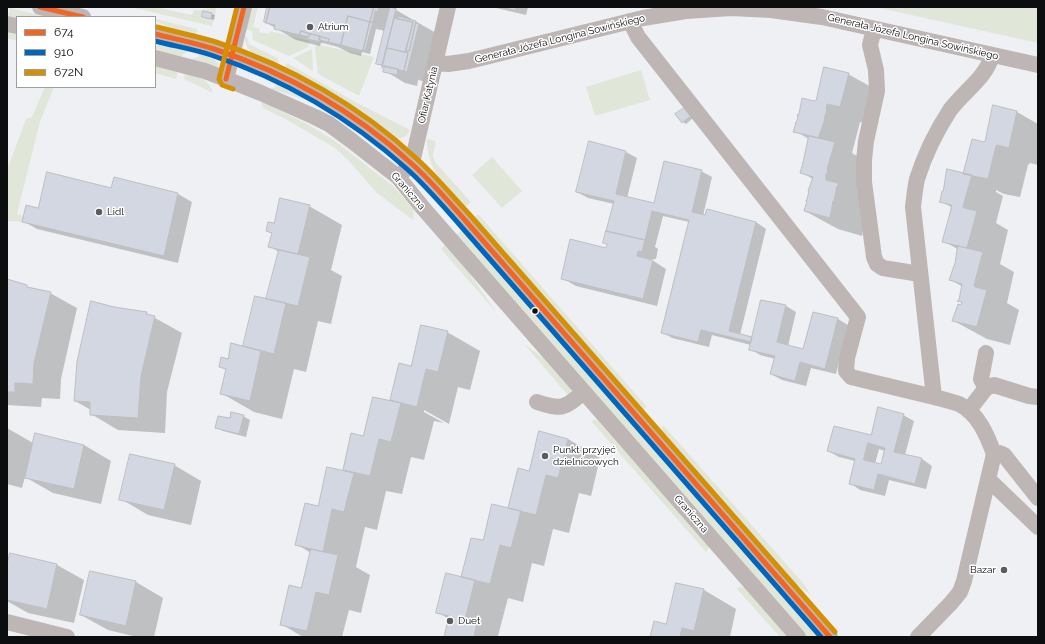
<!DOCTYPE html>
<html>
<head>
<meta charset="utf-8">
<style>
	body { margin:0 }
	#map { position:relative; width:1045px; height:644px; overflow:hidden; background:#eef0f3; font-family:Raleway,sans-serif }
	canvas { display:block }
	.frame { position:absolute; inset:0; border:8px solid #0c0d0f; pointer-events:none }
	.legend { position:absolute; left:16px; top:16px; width:140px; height:72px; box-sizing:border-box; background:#fff; border:1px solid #9e9e9f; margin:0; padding:5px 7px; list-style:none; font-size:12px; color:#0c0d0f }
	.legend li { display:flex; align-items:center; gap:8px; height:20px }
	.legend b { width:20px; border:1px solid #9e9e9f }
</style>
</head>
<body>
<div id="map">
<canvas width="1045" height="644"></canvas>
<div class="frame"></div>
<ul class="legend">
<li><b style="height:5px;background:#f26522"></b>674</li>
<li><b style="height:5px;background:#0065bd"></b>910</li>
<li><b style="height:5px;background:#d48f02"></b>672N</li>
</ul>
</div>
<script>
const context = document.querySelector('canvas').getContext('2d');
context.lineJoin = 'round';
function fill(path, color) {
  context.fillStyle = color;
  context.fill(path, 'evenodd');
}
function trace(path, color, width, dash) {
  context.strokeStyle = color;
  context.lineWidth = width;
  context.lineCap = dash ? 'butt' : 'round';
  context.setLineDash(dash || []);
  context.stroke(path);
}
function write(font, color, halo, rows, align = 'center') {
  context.font = font + ' Raleway,sans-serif';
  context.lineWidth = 3;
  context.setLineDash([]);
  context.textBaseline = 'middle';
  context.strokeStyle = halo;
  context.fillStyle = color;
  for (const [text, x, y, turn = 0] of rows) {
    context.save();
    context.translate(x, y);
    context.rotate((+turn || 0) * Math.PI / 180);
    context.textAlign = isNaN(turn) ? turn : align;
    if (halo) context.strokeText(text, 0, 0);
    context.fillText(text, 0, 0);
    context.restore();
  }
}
fill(new Path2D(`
	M130,7H154L192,15L194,10H201L217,7L212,26Z
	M252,7H258L253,27L260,29L259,32L269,34L270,31L310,41L308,47L289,56L253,40L252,31L246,29Z
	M875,7H1038V43Z
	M10,8L47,17H17V18L8,16Z
	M155,19L197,29L196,36L186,34L155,21Z
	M7,32L17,34V41L7,38Z
	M245,37H247L249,44L277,58L279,61L276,66C263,60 245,55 245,37Z
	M155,42L188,50V52L183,54L182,57L155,50Z
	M316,44L374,57L359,96L318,74L315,49Z
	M312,49L313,71L293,58Z
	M200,53L214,59L218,63V67L192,59L198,57Z
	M287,63L357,103L410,130C406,139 399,140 391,136L339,99L284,69Z
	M155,66L178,71L176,79L155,73Z
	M641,70L650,100L595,116L586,87Z
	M185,73C198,77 209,79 213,93L184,79Z
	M278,84L326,108L356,129L388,154L386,155C363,136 334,112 307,100C295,96 283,93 271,89L275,87Z
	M45,87H54L40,122L17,214L24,216L22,222L7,221V170L26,119L32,117Z
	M263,102L309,125L335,141L393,186L414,209L413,220L377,193L348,160L335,148L287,120L263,108L261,103Z
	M427,139L436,141L433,155L435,162L471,202L464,208C446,188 426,168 427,139Z
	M492,157L522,191L502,208L472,175Z
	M478,214L647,407L642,411L473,218Z
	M463,230L819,637H808L456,235Z
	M445,245L467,270L497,313L441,249Z
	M524,344L545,359L571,389V394L568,395L566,393Z
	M593,420H596L599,422L709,546L708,549L706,552L592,422Z
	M663,425L803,583L811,595L790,580L661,433Z
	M740,586L745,588L788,637H780L737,589Z`), '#e0e7d9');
fill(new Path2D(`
	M268,7H397L396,10L436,33L427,82L418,80L417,86L405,83L385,71V68L377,63L385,31L376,29L370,54L362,52L361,56L350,53L338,47L323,43H321L320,46L296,40L265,22Z
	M492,7H528L526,15Z
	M204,12L215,15L214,20L203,17Z
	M848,74L880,92L873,125L860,122L852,153L867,162V211L862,236L838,229L805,211L807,202L805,200H808L813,179L801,172L809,139L795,131L814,102Z
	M994,106L1017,112L1038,124V165L1030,163L1028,165L1020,197L1004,194L996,190V192L1003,196L996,223L1008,230L1000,264L1014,272L1007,303L1019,310L1010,345L987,339L954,321L962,306V303L960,301L963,287L951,280L959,250L944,241L951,207L941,201L963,175L986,142Z
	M684,109L693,118L686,124L683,122Z
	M589,143L626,152L637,158L627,198L654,204L701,171L712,177L703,216L756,222L766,229L740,335L753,338L762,301L786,306L796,312L788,346L804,350L838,319L848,325L836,374L811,368L806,386L782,380L771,374L775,359L760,355L750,349L751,345L712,335L709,347L672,338L662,332L689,222L663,216L655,247L658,249L656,259H652V260L666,269L657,306L576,286L562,278L607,249L614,204L588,198L577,192Z
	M114,178L178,194L192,202L178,263L37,229L23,221L39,209L112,189Z
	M309,206L342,225L331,270L342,276L331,324L318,321L306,372L294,369L282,419L254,412L221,393L226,370L220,366L244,347L255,298L267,300L279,252L269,246L272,234L267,230Z
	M7,280L31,288L50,293L77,308L61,379L60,399L42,398L41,407L7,405Z
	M114,308L146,313L182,333L167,392L165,433L118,430L91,414V410L75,401Z
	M447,332L480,351L470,390L458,387L449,424L424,410V412L444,423L434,421L424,460L411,457L402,494L386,491L377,530L365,527L356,567L370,575L361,613L349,610L342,637H303L281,624L302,589L311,553L296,544L319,507L344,472L352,435L364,437L390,402L400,365L411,367Z
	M903,415L914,421L905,455L922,459L932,466L926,489L889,480L885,496L860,490L850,483L855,461L839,457L828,451L872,436ZM879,449L885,451L881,466L875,464Z
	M243,416L250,420L246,437L223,431L216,427L230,419Z
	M7,428L33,443L35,435L84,445L111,461L101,504L53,493L25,477L22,488L7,484Z
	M568,439L600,458L591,496L579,493L569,533L553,529L544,566L532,563L523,602L508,598L498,636L500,637H445L449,619L437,612L462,578L483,542L509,509L530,472Z
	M174,465L201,481L191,525L148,515L121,499Z
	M7,564L57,565L84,580L74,623L28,613L7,601Z
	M136,582L163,598L154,637H137L108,630L81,615Z
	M677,584L704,590L736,609L730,637H651L667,625Z`), '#0003');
const building = new Path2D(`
	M267,7H270L266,23L264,22Z
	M270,7H374L370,22L348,16L341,45L328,42L329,39L301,31L300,35L274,29L275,25L266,23Z
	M374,7H379L378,12L375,11L373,22H370Z
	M390,7L396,9L382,65L376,64Z
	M503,7H516L515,10Z
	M203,11L212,13L211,19L202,17Z
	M395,15V18L413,22L405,52L387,48Z
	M348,16L370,22L363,51L341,45Z
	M398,16L416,21L409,51H406L413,22L397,19Z
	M370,22H373L365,51H363Z
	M416,23L419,24L407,72L404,71L408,53L405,52L406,51H409Z
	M301,31L310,34L309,37L300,35Z
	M310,34L320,36V42L307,39Z
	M320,36L329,39L328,42L319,40Z
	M387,48L408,53L404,71L383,66L382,68Z
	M385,66L398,69L397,75L383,72Z
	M824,67L849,73L840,107L827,104L826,109L827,110L824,119H825L819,136L820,138L793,132L796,123H795L797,121L798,115H797L799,114L802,98L814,101L816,100Z
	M993,105L1017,111L1009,148L997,145L996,146L988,179L963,174L972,139L984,142L985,141Z
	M684,108L691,116L682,123L675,114Z
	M809,136L835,142L827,169H828L827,174H826V180L838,183V186H837L834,201H833L830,218L804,211L807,201H806L807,199L809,191H808L813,177L800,173L803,163H802L803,162Z
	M589,141L626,151L616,194L654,203L664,161L702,170L692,212L705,215L707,209L756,222L729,331L752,337L751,342L701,330L698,342L661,333L689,220L652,211L645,240L606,231L614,201L576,192Z
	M947,169L972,175L963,206L964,208L977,211L967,248L942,242L952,206L951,205L939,202L940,201L942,191H943Z
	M47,172L111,188L114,177L178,193L164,256L22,222L26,205L38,208Z
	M280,198L310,205L298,254L268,247L272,233L266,231L268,222L274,223Z
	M606,231L645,240L642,252L638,251L637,256L653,260L643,299L561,279L570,239L606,248L607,244L603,243Z
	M958,246L983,252L974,285L975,287L987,290L977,326L978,327L952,321L958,304L961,305L962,302L957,301L959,300L962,284L949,280L955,263Z
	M279,250L310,257L298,306L266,299Z
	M7,279L27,285V287L51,292L34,363L33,384L15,383V392H7Z
	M255,296L286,303L274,354L243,346Z
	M761,300L786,305L777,342L803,349L813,312L838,318L825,369L800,362L795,381L770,374L775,356L749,350Z
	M91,301L114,307L147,312L146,314L155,316L141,376L138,418L90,415V402L74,401L77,362Z
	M421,325L448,331L438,372L426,369L417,407L390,400L399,363L411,366Z
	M231,343L261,351L250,401L220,394L226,369L219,367L221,357L228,359Z
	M373,397L401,403L391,442L379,439L370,476L343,470L351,433L363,436Z
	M878,407L904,414L894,452L922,458L915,484L878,474L874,490L849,484L855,459L827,451L834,426L871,435ZM868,443L885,448L881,464L864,460Z
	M231,412L244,415L239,434L215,428L218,416L230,418Z
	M539,431L568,439L558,478L546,475L536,515L508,508L518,468L529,471Z
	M35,433L84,445L74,489L25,478Z
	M130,454L175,464L164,510L119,500Z
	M327,467L354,473L344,512L332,509L323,552L295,545L305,503L318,506Z
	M492,504L521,511L511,548L500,545L490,584L461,577L471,538L483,540Z
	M311,549L338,555L329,595L316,592L307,631L280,625L289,585L301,588Z
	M10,553L57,564L47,609L7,600V565Z
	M90,571L136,581L126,626L80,615Z
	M446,573L475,580L465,620L477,623L474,637H444L449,616L436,613Z
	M676,583L704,589L694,631L682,628L680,637H650L654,621L666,624Z`);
fill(building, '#d2d7e1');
trace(building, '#bdbec1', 1);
trace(new Path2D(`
	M40,7L83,17
	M630,21L638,37L858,317L847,358L846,371L851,377L934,397
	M7,24L17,26
	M874,29L870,45L876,70L877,91L866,141L864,160V182L874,257L877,264L883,268L920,274
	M155,34C175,39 195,43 214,49C286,73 356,112 412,164C430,181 447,200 464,219L830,637
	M155,58L205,71L226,79L261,93L315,117L329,124L352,141L398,177L423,208L798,637
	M435,63L448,64L469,61L643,18L686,11L731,8L771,10L822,17L1038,65
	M226,79L244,7
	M405,170L412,163L448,7
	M986,353L981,379L986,388
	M537,402C561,410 565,409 583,392
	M969,410L986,388L994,385L1029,396L1038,397
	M994,454L999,453L1004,455L1038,498
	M988,479L1038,527
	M7,622L67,637
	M918,637L951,603L960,592L964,581L994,454C987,435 978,413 959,404C951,401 942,399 934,397L913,207C914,198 915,188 917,179C924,157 937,130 950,110C963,92 987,77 992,55`), '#bdb6b5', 16);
trace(new Path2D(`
	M40,7L83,17
	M155,34C175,39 195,43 214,49C287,73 355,112 412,164C431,181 447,200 464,219L830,637
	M226,79L244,7`), '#f26522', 5);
trace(new Path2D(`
	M155,41C174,46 193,49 211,55C283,79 350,118 407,169C425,185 442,205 459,224L821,637`), '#0065bd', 5);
trace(new Path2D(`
	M157,27C176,32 196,36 216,42C290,66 360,106 417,159C436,176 452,196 469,214L835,632
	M233,89L222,85L219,79L237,7`), '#d48f02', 5);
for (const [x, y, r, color] of [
	[310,27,4,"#5b5c5f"],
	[99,212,4,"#5b5c5f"],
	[535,311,3.5,"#0c0d0f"],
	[545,456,4,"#5b5c5f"],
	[1004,570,4,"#5b5c5f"],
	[450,621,4,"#5b5c5f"]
]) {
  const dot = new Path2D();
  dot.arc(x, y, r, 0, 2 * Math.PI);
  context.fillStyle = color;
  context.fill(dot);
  trace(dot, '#fff', 1.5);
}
write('10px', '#0c0d0f', '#fff', [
	["Atrium",318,27],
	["Lidl",107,212],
	["Punkt przyjęć",553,450],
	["dzielnicowych",553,462],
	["Bazar",996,570,"right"],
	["Duet",458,621]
], 'left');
write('10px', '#0c0d0f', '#fff', [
	["Generała Józefa Longina Sowińskiego",913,37,13],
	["Generała Józefa Longina Sowińskiego",560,39,-14],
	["Ofiar Katynia",428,95,-77],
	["Graniczna",408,191,49],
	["Graniczna",691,514,49]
]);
</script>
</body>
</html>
